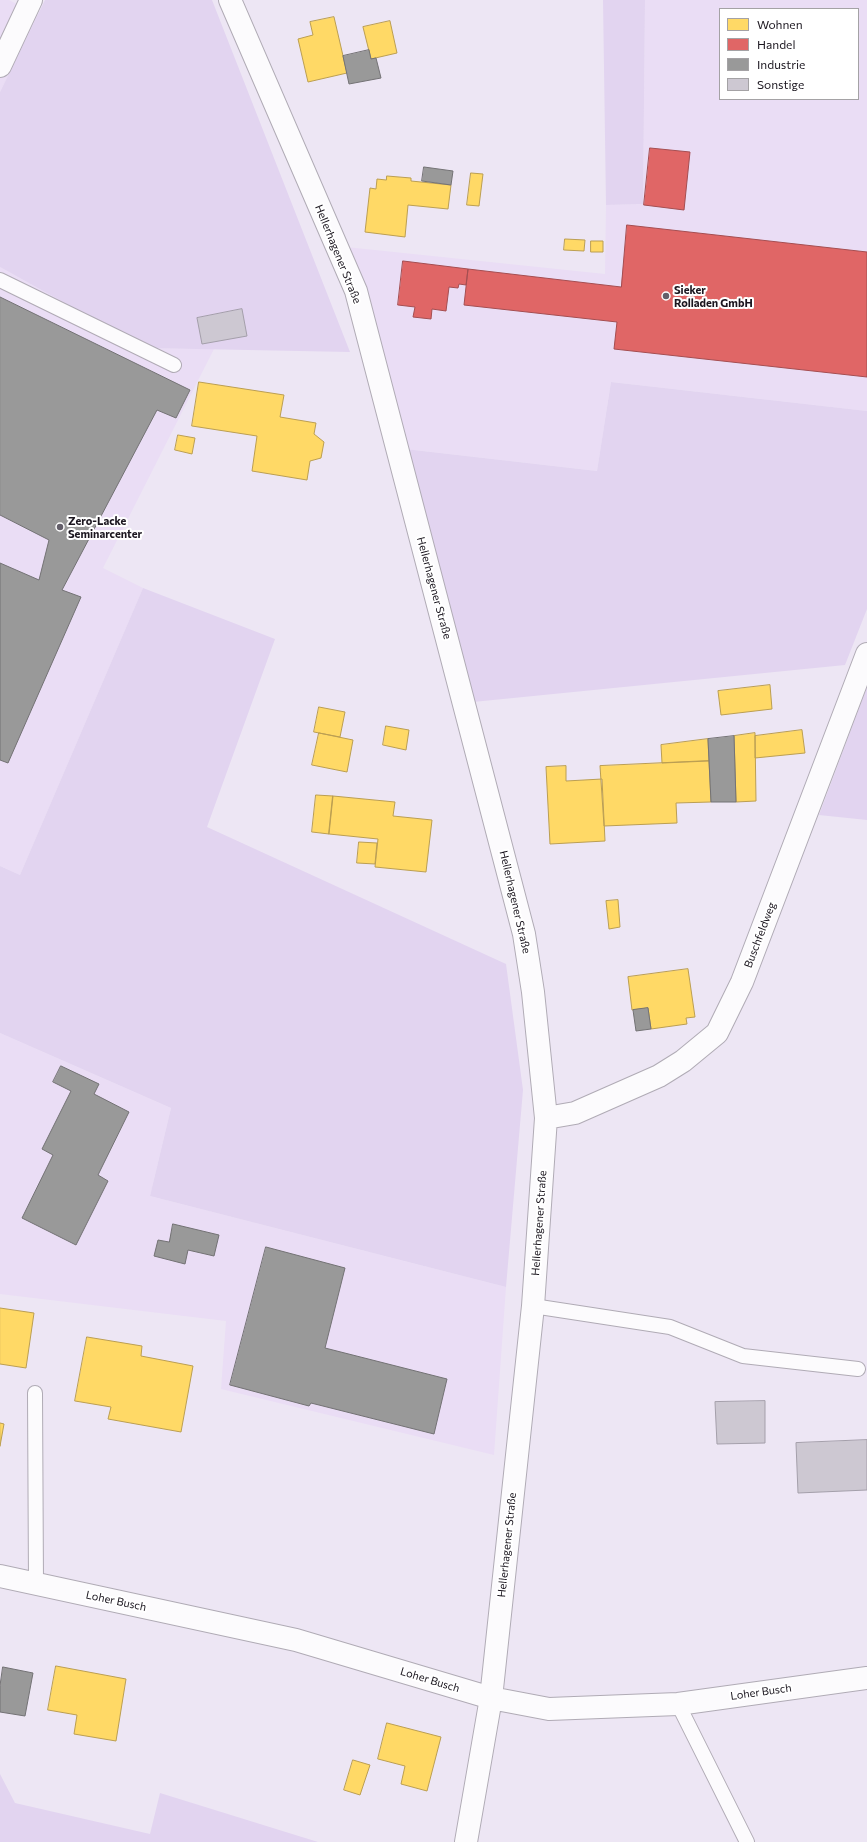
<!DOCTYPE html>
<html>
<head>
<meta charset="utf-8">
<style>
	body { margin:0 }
	#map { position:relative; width:867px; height:1842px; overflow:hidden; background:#ede6f4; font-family:Commissioner,sans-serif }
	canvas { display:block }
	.legend { position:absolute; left:719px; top:8px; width:140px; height:92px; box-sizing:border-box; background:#fff; border:1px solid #a4a2a5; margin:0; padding:5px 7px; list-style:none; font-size:12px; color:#1b161f }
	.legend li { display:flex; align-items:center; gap:8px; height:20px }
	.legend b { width:20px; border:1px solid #a4a2a5 }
</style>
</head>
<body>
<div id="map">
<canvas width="867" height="1842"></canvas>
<ul class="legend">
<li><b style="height:11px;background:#ffd966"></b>Wohnen</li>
<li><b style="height:11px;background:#e06666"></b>Handel</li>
<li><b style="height:11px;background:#999"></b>Industrie</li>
<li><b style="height:11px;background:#cdc8d2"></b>Sonstige</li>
</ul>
</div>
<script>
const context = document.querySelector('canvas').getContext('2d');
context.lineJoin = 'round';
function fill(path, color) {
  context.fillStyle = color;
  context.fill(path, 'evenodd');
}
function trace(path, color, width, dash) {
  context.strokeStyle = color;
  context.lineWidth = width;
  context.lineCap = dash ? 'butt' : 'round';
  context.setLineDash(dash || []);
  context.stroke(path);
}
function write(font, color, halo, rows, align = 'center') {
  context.font = font + ' Commissioner,sans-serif';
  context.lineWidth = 4;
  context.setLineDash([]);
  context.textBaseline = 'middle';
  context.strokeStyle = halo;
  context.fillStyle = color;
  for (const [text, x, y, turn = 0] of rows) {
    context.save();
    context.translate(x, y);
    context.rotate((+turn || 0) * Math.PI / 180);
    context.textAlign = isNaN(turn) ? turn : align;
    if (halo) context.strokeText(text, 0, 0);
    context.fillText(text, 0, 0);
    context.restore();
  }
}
fill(new Path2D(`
	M0,0H9L38,15L0,92Z
	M645,0H867V411L611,382L597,471L405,449L346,247L605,274L606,205L643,204ZM720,9H858V99H720Z
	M0,267L146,348L214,349L103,568L143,588L20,875L0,866Z
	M0,1033L171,1108L150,1196L506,1287L494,1455L221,1389L226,1321L0,1294Z`), '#eaddf5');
fill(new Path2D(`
	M45,0H212L350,352L146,348L0,267V92Z
	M603,0H645L643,204L606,205Z
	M611,382L867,411V609L845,665L473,702L405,449L597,471Z
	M143,588L275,639L207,827L506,964L523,1090L506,1287L150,1196L171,1108L0,1033V866L20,875Z
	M867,687V820L819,815Z
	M0,1774L15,1803L150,1834L160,1793L318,1842H0Z`), '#e2d4f0');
const homes = new Path2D(`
	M334,17L347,73L308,82L298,39L313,35L310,22Z
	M390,21L397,53L371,59L363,27Z
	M471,173L483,174L479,206L467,205Z
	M387,176L411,178V181L451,185L448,209L408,205L405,237L365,232L370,188L376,189L377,179L386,180Z
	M565,239L585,240L584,251L564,250Z
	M591,241H603V252H591Z
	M199,382L284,395L280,417L316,423L314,434L324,442L321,458L310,461L307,480L252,471L257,436L192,426Z
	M178,435L195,438L192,454L175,450Z
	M770,685L772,709L721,715L718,691Z
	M319,707L345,712L340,737L314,732Z
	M386,726L409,730L406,750L383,745Z
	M802,730L805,753L755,758V736Z
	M319,733L353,740L347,772L312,765Z
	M755,733L756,801L736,802L734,736Z
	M708,739L709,761L662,763L661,745Z
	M709,761L711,802L676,803L677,823L604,826L600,766Z
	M566,766V781L602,779L605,841L550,844L546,767Z
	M316,795L333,796L329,834L312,832Z
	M333,796L395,802L393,816L432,820L426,872L375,867L378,839L329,834Z
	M359,842L377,843L375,864L357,863Z
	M618,900L620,927L609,929L606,901Z
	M688,969L695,1017L686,1018L687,1024L651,1029L648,1008L632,1010L628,977Z
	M0,1308L34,1313L26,1368L0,1364Z
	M87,1337L142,1346L141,1356L193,1366L181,1432L108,1419L111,1407L75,1401Z
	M0,1423L4,1424L0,1446Z
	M56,1666L126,1679L116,1741L74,1734L77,1715L48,1710Z
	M387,1723L441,1737L427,1791L401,1784L405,1766L378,1759Z
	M353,1760L370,1765L360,1795L344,1790Z`);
fill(homes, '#ffd966');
trace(homes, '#bb9e51', 1);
const shops = new Path2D(`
	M650,148L690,152L684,210L644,205Z
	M627,225L867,252V377L614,349L617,322L464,305L468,269L621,287Z
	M403,261L468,269L466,285L459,284L458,288L449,287L446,311L432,309L431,319L413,317L415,307L398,305Z`);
fill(shops, '#e06666');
trace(shops, '#a54e51', 1);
const industry = new Path2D(`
	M369,50L371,59L376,58L381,78L349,84L343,56Z
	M424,167L453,171L451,185L422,181Z
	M0,297L190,390L176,418L157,410L62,590L81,597L8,763L0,760V563L39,580L49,540L0,515Z
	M734,736L736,802H711L708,739Z
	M648,1008L651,1029L636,1031L633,1010Z
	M61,1066L99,1084L94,1094L129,1112L98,1175L108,1181L76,1245L22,1218L53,1155L42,1149L71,1091L53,1082Z
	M173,1224L219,1235L214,1256L188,1250L185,1264L154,1256L158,1240L169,1242Z
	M266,1247L345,1268L325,1348L447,1379L434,1434L311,1403L309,1406L230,1385Z
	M3,1667L33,1673L25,1716L0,1712V1686Z`);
fill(industry, '#999');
trace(industry, '#737274', 1);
const building = new Path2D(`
	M242,309L247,336L202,344L197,318Z
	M765,1401V1443L717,1444L715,1402Z
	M867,1440V1490L798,1493L796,1443Z`);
fill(building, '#cdc8d2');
trace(building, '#a49faa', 1);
const service = new Path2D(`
	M0,280L174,365
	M533,1306L670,1327L743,1356L858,1369
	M35,1393L36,1584
	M678,1704L747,1842`);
const minor = new Path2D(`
	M230,0L356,291L524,934L533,992L546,1118L533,1306L491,1698L466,1842
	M0,66L31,0
	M546,1118L575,1113L659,1076L683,1061L717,1033L742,982L867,654
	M0,1576L296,1640L491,1698L549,1709L678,1704L867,1678`);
trace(service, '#b0abb5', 16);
trace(minor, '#b0abb5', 24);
trace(service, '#fcfbfd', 14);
trace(minor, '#fcfbfd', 22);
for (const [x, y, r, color] of [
	[666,296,4,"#645f6a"],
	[60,527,4,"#645f6a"]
]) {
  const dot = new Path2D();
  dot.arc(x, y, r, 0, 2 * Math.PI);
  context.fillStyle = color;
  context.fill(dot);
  trace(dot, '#fff', 1.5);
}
write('11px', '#1b161f', '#fff', [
	["Hellerhagener Straße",338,254,68],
	["Hellerhagener Straße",434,588,75],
	["Hellerhagener Straße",515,902,77],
	["Buschfeldweg",760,935,-69],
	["Hellerhagener Straße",539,1223,-86],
	["Hellerhagener Straße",507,1545,-84],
	["Loher Busch",116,1601,12],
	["Loher Busch",430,1680,17],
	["Loher Busch",761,1692,-8]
]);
write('bold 11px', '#1b161f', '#fff', [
	["Sieker",674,290],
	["Rolladen GmbH",674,303],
	["Zero-Lacke",68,521],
	["Seminarcenter",68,534]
], 'left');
</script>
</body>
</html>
